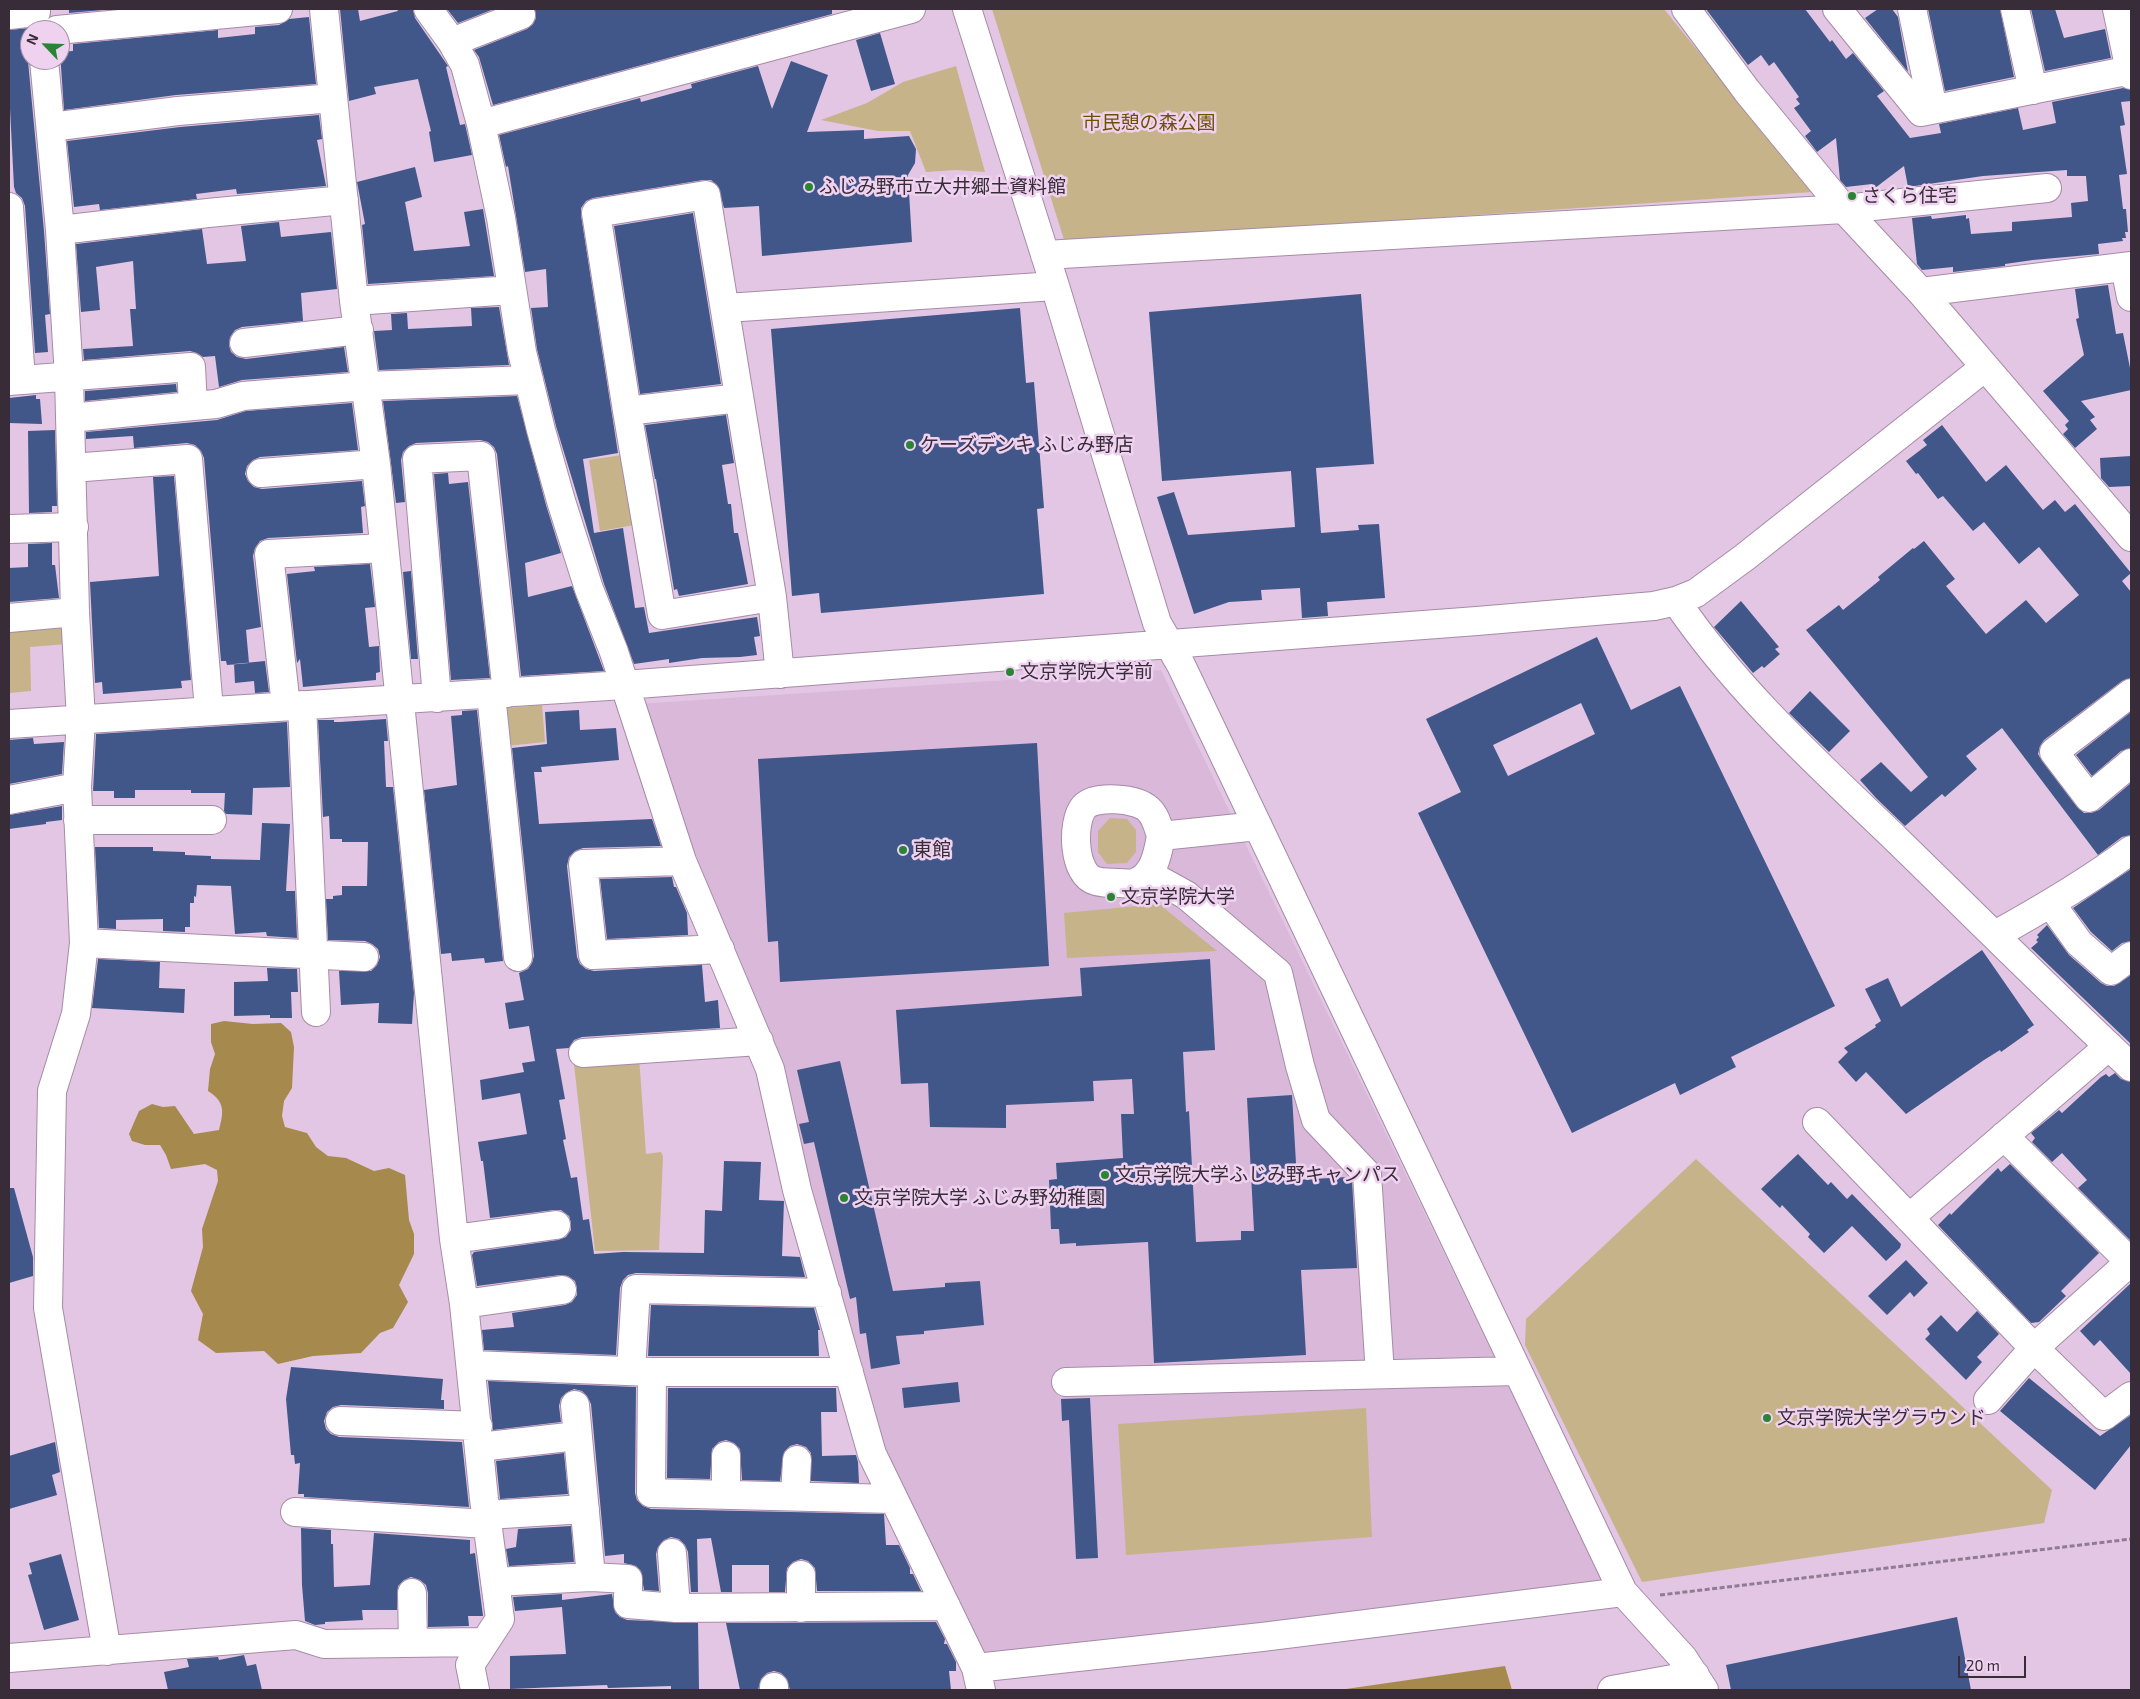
<!DOCTYPE html>
<html>
<head>
<meta charset="utf-8">
<style>
	body { margin:0 }
	#map { position:relative; width:2140px; height:1699px; overflow:hidden; background:#e2c6e3; font-family:"Exo 2",sans-serif }
	canvas { display:block }
	.frame { position:absolute; inset:0; border:10px solid #372c38; pointer-events:none }
	.north { position:absolute; left:20px; top:20px; width:50px; height:50px; box-sizing:border-box; background:#efd2f0; border:1px solid #a590a6; border-radius:50%; rotate:294deg; font-size:14px; font-weight:700; line-height:20px; text-align:center; color:#372c38 }
	.north::after { content:''; display:block; margin:auto; width:18px; height:22px; background:#298434; clip-path:polygon(50% 0,100% 100%,50% 72%,0 100%) }
	.scale { position:absolute; left:1958px; top:1656px; width:68px; height:22px; box-sizing:border-box; border:2px solid #372c38; border-top:0; padding-left:6px; font-size:15px; line-height:18px; white-space:nowrap; color:#372c38; -webkit-text-stroke:4px #efd2f0; paint-order:stroke }
</style>
</head>
<body>
<div id="map">
<canvas width="2140" height="1699"></canvas>
<div class="frame"></div>
<div class="north">N</div>
<div class="scale">20 m</div>
</div>
<script>
const context = document.querySelector('canvas').getContext('2d');
context.lineJoin = 'round';
function fill(path, color) {
  context.fillStyle = color;
  context.fill(path, 'evenodd');
}
function trace(path, color, width, dash) {
  context.strokeStyle = color;
  context.lineWidth = width;
  context.lineCap = dash ? 'butt' : 'round';
  context.setLineDash(dash || []);
  context.stroke(path);
}
function write(font, color, halo, rows, align = 'center') {
  context.font = font + ' "Exo 2","Noto Sans JP",sans-serif';
  context.lineWidth = 5;
  context.setLineDash([]);
  context.textBaseline = 'middle';
  context.strokeStyle = halo;
  context.fillStyle = color;
  for (const [text, x, y, turn = 0] of rows) {
    context.save();
    context.translate(x, y);
    context.rotate((+turn || 0) * Math.PI / 180);
    context.textAlign = isNaN(turn) ? turn : align;
    if (halo) context.strokeText(text, 0, 0);
    context.fillText(text, 0, 0);
    context.restore();
  }
}
fill(new Path2D(`
	M1161,670L1605,1585L980,1656L881,1449L777,1062L637,704Z`), '#d9b8da');
fill(new Path2D(`
	M992,9H1664L1812,192L1065,243Z
	M956,66L985,172L956,170L926,172L910,131H878L821,120L867,103L903,82Z
	M629,454L640,524L600,531L589,460Z
	M66,621L67,644L30,647L31,691L9,693V625Z
	M542,705L545,742L506,746L503,714L507,708Z
	M1110,818L1127,819L1136,830V852L1127,863L1107,864L1098,852V831Z
	M1159,904L1217,951L1067,958L1064,913Z
	M639,1057L646,1154L661,1152L663,1156L659,1250L595,1251L574,1064Z
	M1696,1159L2052,1490L2044,1523L1642,1582L1525,1345L1526,1319Z
	M1366,1408L1372,1537L1126,1555L1118,1424Z`), '#c7b389');
fill(new Path2D(`
	M224,1021L253,1024L281,1023L291,1032L294,1047L292,1088L284,1101L282,1116L285,1127L307,1133L316,1147L328,1156L346,1158L374,1171L389,1168L405,1175L409,1220L414,1234V1254L399,1285L408,1302L393,1328L380,1333L361,1353L313,1356L278,1364L264,1351L216,1353L198,1340L203,1314L191,1291L203,1247L202,1229L218,1181L217,1170L205,1164L171,1169L166,1155L160,1145H145L132,1141L129,1134L139,1111L152,1104L163,1107L175,1106L194,1134L219,1130C224,1111 225,1102 208,1091L210,1069L215,1054L211,1042V1024Z
	M1505,1666L1512,1690H1339Z`), '#a68a4d');
fill(new Path2D(`
	M69,9H115L69,13Z
	M340,9H358L360,21L398,11L397,9H413L415,18L448,66L446,67L460,125L465,124L472,155L434,162L429,132L431,131L418,79L374,87L376,94L349,101Z
	M447,9H494L458,23Z
	M535,9H832V14L493,105L479,57L474,50L527,29L533,24L536,18Z
	M1706,9H1805L1830,42L1832,40L1846,59L1853,53L1884,91L1877,96L1910,138L1941,133L1939,124L2018,108L2023,130L2056,123L2052,102L2123,88L2131,90V101L2121,102L2125,125L2120,126L2127,174L2119,175L2123,209H2126L2128,232H2125L2126,238H2122L2123,241L2098,244L2099,254L2033,260L2005,264V266L1953,272V267L1922,270L1917,264L1912,218L1931,216L1932,219L1966,215V219L1969,218L1971,234L2012,231V222L2072,217L2071,203L2088,201L2086,176H2067V170L1983,176L1908,187L1904,166L1875,188L1872,184L1846,187L1840,180L1836,138L1817,152L1805,136L1811,131L1794,108L1800,104L1796,99L1799,97L1774,62L1769,66L1761,55L1748,65Z
	M1878,9H1892L1898,17L1908,72L1865,18Z
	M1928,9H2000L2014,77L1945,91Z
	M2031,9H2055L2064,38L2105,29L2111,58L2045,71Z
	M309,17L316,84L176,95L64,110L60,52L73,51V44L218,30V38L255,34V27L279,25L289,19Z
	M29,28L28,61L44,231L50,314L45,315L48,352L35,353L25,206L22,198L16,193L14,187L9,89V30Z
	M880,33L895,84L871,91L856,40Z
	M791,61L828,75L807,132L864,130V139L909,136L916,149L915,163L908,175L912,242L762,256L759,206L724,208L718,186L711,180H703L593,198L586,201L581,208V215L618,453L583,459L594,533L623,528L635,608L644,607L649,633L757,617L760,636L754,637L757,655L740,657L702,658L669,663V659L634,664L604,584L556,426L537,349L531,308L548,307L546,269L525,272L508,166L506,167L499,135L640,98L641,102L692,88L691,84L758,66L772,109Z
	M319,115L322,139L317,140L326,186L237,194L236,189L196,194L197,199L100,210L99,204L74,207L67,141L180,127Z
	M415,167L422,197L405,202L414,251L470,246L464,212L483,209L494,276L368,284L362,225L365,224L357,182Z
	M693,213L721,384L640,394L614,226Z
	M279,222L281,237L331,232L337,289L301,293L303,321L242,327L235,330L230,337L229,345L231,352L237,357L246,359L344,347L348,372L242,380L219,387L215,356L203,357L197,353L190,351L84,360L83,349L133,346L130,309H136L133,261L96,267L100,310L81,312L76,244L202,229L207,264L246,261L241,226Z
	M2108,285L2116,334L2123,333L2131,373V390L2081,401L2095,417L2090,420L2097,429L2075,448L2063,434L2068,429L2065,425L2069,421L2043,391L2084,355L2076,319L2079,318L2075,289Z
	M1361,294L1374,464L1316,468L1321,533L1359,530L1358,525L1379,524L1385,598L1327,602L1328,616L1302,618L1300,588L1261,590L1262,600L1229,602L1194,614L1157,497L1174,492L1188,535L1295,527L1291,471L1162,481L1149,312Z
	M499,307L509,365L379,370L374,331L392,330L391,314L407,313L408,329L472,326L471,308Z
	M1020,308L1026,383L1034,382L1044,508L1037,509L1044,594L821,613L819,593L792,596L771,329Z
	M176,384L177,392L85,401V391Z
	M36,395V399H40L42,424L9,423V398Z
	M517,396L546,505L561,553L525,563L528,597L572,586L604,671L521,676L497,454L494,447L488,442L480,440L416,443L409,446L403,452L401,460L405,502L396,503L383,401Z
	M352,403L358,450L260,457L253,460L247,466L245,474L248,481L254,487L262,489L362,481L365,506L361,507L363,533L268,538L260,541L255,548L253,556L261,627L246,630L249,663L227,665L226,661H221L204,458L201,451L195,445L187,443L134,448L133,436L86,439V432L217,420L246,411Z
	M726,415L734,463L722,465L728,504H731L734,533H738L748,584L679,596L677,589L674,590L656,479H655L645,425Z
	M1942,425L1986,482L2006,465L2043,510L2055,500L2065,512L2075,504L2131,573L2122,581L2131,592V678L2122,681L2044,740L2040,746L2038,754L2042,761L2077,807L2084,813H2091L2099,810L2131,783V835L2122,837L2098,855L2002,728L1966,756L1977,769L1945,797L1942,794L1905,826L1876,798L1860,780L1881,762L1911,792L1928,777L1806,630L1839,605L1843,610L1880,580L1878,577L1913,548L1914,549L1924,541L1955,579L1946,586L1986,634L2026,600L2046,623L2079,595L2039,547L2019,564L1984,522L1973,531L1943,496L1938,499L1918,473L1916,474L1906,461L1927,445L1923,440Z
	M55,430L57,506H52V512L29,513L28,431Z
	M2131,456V486L2109,487L2101,478L2100,458Z
	M448,473L449,484L468,482L490,678L451,680L434,474Z
	M174,476L191,680L181,681L182,688L103,694L102,682L95,683L90,582L159,576L153,477Z
	M52,543V565H55L59,598L9,602V568L28,567V544Z
	M370,564L375,607L365,608L369,647L379,646L380,672L376,673V680L303,687L300,659L297,663L287,574L315,571L314,567Z
	M411,571L418,659H411L403,572Z
	M1741,601L1779,647L1775,649L1780,654L1764,668L1762,666L1753,673L1714,627Z
	M1597,637L1631,710L1680,686L1835,1006L1731,1057L1736,1067L1680,1095L1675,1083L1572,1133L1418,813L1461,792L1426,719ZM1581,703L1595,734L1508,776L1493,745Z
	M265,661L269,692L255,693L254,681L235,683L234,664Z
	M1810,691L1850,731L1829,752L1789,713Z
	M477,710L503,961L485,963L484,958L452,961L451,953L441,954L424,790L457,785L451,716L462,715V711Z
	M579,710L580,730L616,728L619,760L541,767L542,772H534L539,824L652,819L661,846L583,848L575,851L569,857L567,866L577,957L580,964L586,969L594,971L702,965L705,1002L718,1000L720,1028L582,1037L574,1040L569,1048L556,1049L565,1099L559,1100L566,1139L563,1140L571,1178L577,1177L583,1220L589,1219L594,1254L623,1252L704,1253L705,1210L722,1211L724,1161L761,1162L759,1200L784,1201L782,1256L800,1257L805,1277L636,1273L628,1275L623,1280L620,1288L616,1355L484,1350L482,1330L514,1327L512,1313L565,1305L572,1302L577,1295V1288L575,1281L568,1276L560,1275L477,1286L472,1255L474,1252L558,1240L566,1237L571,1230V1223L569,1216L561,1210H554L490,1218L483,1161H481L478,1142L527,1134L520,1093L482,1100L480,1080L524,1072L522,1063L535,1061L529,1026L509,1029L505,1003L524,1000L519,973L528,969L532,963L534,956L512,748L547,744L545,712Z
	M2131,712V748L2121,751L2092,776L2076,755Z
	M386,719L388,741H384L386,787H393L414,993L412,1024L378,1023L379,1003L341,1005L339,971H371L377,965L380,957L378,949L372,944L365,941L328,940L326,899H333V896L342,895V886H367L368,842H342V839H330L329,816L323,817L318,720H334V722H340Z
	M287,722L290,787L253,788L252,815L226,814L224,811L225,793H191V790H135V798H114V791H93L96,734Z
	M33,738L34,744L64,742L62,774L9,784V740Z
	M1037,743L1049,966L780,982L778,941L768,942L758,759Z
	M62,806V820L46,822V824L9,829V815Z
	M262,823L290,824L286,891H295L297,938L267,936L266,932L235,934L231,886L197,885L196,897L194,896V903H190V927H185V932L163,931V919L116,920V929L99,928L95,847H153V851L185,852V855L211,856V859L260,860Z
	M2131,869V941L2122,943L2112,951L2091,932L2073,908Z
	M672,877L674,887H676L687,913L688,935L607,939L600,879Z
	M2047,925L2069,955L2101,983L2107,986H2114L2131,975V1044L2031,948L2038,942L2036,940L2039,937L2037,935Z
	M1982,950L2034,1025L2027,1030L2029,1032L2001,1052L2000,1050L1984,1060L1906,1114L1866,1072L1856,1082L1838,1062L1848,1052L1844,1048L1876,1027L1875,1025L1881,1021L1865,989L1888,978L1901,1007Z
	M98,959L160,962L159,988L185,989L184,1013L92,1008Z
	M1210,959L1215,1050L1183,1052L1186,1112L1189,1111L1196,1242L1241,1240V1231H1254L1247,1098L1292,1095L1297,1180L1348,1177L1352,1181L1357,1268L1301,1270L1306,1355L1154,1363L1148,1242L1076,1246V1243L1060,1244L1059,1229H1051L1049,1180L1057,1179L1056,1163L1123,1158L1121,1114H1134L1132,1079L1093,1081L1094,1101L1006,1105V1128L930,1127L928,1083L901,1084L896,1010L1082,996L1080,968Z
	M267,968L297,969L298,992H291L292,1018H270V1015L234,1016V982L268,981Z
	M840,1061L893,1291L945,1287V1283L980,1281L984,1325L924,1331V1334L896,1336L900,1364L871,1369L866,1333L860,1334L856,1297L850,1299L814,1142L804,1144L799,1124L809,1122L797,1070Z
	M2115,1073L2121,1079L2131,1082V1241L2078,1188L2087,1180L2062,1153L2052,1162L2032,1142L2035,1138L2031,1133L2059,1110L2062,1113L2101,1077L2106,1074L2109,1077Z
	M1798,1154L1828,1185L1831,1182L1847,1199L1852,1194L1901,1244L1900,1248L1886,1261L1852,1226L1824,1253L1808,1237L1810,1234L1782,1205L1780,1208L1761,1189Z
	M2010,1164L2099,1253L2061,1291L2066,1296L2039,1322L2031,1323L1938,1225L1950,1213L1951,1215L1998,1168L2001,1172Z
	M9,1188H14L33,1257V1276L9,1283Z
	M1906,1260L1928,1283L1914,1297L1910,1292L1887,1315L1868,1296Z
	M2131,1283V1374L2100,1340L2094,1346L2080,1331Z
	M651,1305L814,1308L820,1330H818L819,1356H648Z
	M1977,1311L1999,1334L1977,1357L1982,1362L1966,1380L1925,1339L1930,1334L1927,1329L1941,1315L1957,1332Z
	M291,1367L443,1379L441,1400H444V1409L341,1405L333,1407L327,1412L324,1421L326,1429L331,1434L339,1437L462,1442L469,1507L304,1497V1494H298L300,1463L295,1464L294,1455H291L286,1399Z
	M2029,1378L2100,1436L2131,1415V1445L2095,1490L2000,1411Z
	M488,1381L636,1387L635,1493L637,1500L643,1506L651,1509L884,1514L886,1545H899L910,1568V1574H913L921,1591H817L815,1568L808,1561L801,1559L793,1562L787,1568L785,1592H769V1565H732V1592H721L711,1538L697,1539L698,1592H691L688,1552L685,1545L679,1539L671,1537L664,1540L658,1547L656,1554L659,1591L644,1590L641,1571L636,1566L624,1563V1554L605,1556L591,1404L587,1396L582,1391L574,1389L566,1393L561,1398L559,1406L561,1422L493,1430Z
	M958,1382L960,1402L904,1408L902,1388Z
	M668,1388H836L837,1412H821L822,1456L856,1455L858,1462L859,1483L811,1481V1453L806,1447L797,1444L790,1446L784,1452L780,1481L742,1480L740,1449L734,1443L726,1440L719,1442L712,1449L710,1479L667,1478Z
	M1090,1398L1098,1558L1076,1559L1069,1420L1062,1421L1061,1399Z
	M55,1442L60,1472L52,1475L57,1495L9,1509V1456Z
	M564,1453L568,1494L500,1499L496,1461Z
	M571,1526L574,1562L509,1566L506,1549L516,1547L518,1529Z
	M301,1528L331,1530V1544H333L334,1587L370,1585L374,1533L470,1540V1554L475,1553L483,1616H468L469,1626L428,1627V1593L426,1585L420,1580L411,1577L404,1580L398,1586L397,1610H362L363,1620L325,1622V1624L315,1625L305,1621L302,1585Z
	M61,1554L79,1620L44,1630L28,1575L32,1574L29,1563Z
	M562,1594V1600L612,1594L615,1612L620,1617L627,1620L698,1623L699,1690H671V1686L608,1688L607,1685L510,1689V1656L566,1654L562,1607L515,1611L513,1597Z
	M1957,1617L1971,1690H1731L1726,1665Z
	M936,1622L945,1639L944,1644H947L956,1662V1671H949L951,1690H790L787,1679L781,1673L774,1671L767,1673L761,1679L758,1690H740L726,1623Z
	M244,1655L247,1666L256,1664L262,1690H168L164,1672L189,1667L187,1659L218,1657L219,1660Z`), '#41578a');
const minor = new Path2D(`
	M324,9L354,301L376,464L454,1239L464,1304L484,1499L500,1619L470,1665L475,1690
	M428,9L452,42L465,65L481,124L501,218L522,352L541,430L561,501L589,589L614,652L682,861L770,1069L797,1190L872,1454L976,1668L981,1690
	M967,9L1055,286L1157,623L1181,665L1623,1592L1683,1658L1704,1690
	M1686,9L1747,91L1844,209L1921,292L2131,537
	M1837,9L1921,112L2131,70
	M1912,9L1933,109
	M2015,9L2033,90
	M2117,9L2131,75
	M9,15L36,12
	M57,30L278,9
	M452,42L521,15
	M44,60L60,230L69,377L75,612L81,719L77,787L84,943L76,1014L52,1091L48,1308L107,1651
	M481,124L911,9
	M51,127L178,111L333,98
	M9,207L21,380
	M60,230L208,213L344,200
	M1045,255L1844,209L2047,188
	M2125,267L2131,297
	M1921,292L2131,266
	M354,301L512,290
	M726,308L1055,286
	M244,343L359,330
	M9,381L191,367L193,406L70,418
	M193,406L216,404L243,396L366,386L529,380
	M627,411L739,398
	M72,468L188,459L209,710
	M261,473L376,464
	M9,529L74,527
	M772,597L662,615L627,411L596,213L706,195L772,597L780,674
	M1676,601C1737,691 1819,765 1897,840C1975,916 2052,993 2131,1067
	M9,618L75,612
	M2131,693L2054,752L2089,798L2131,763
	M491,694L518,957
	M437,698L417,459L481,456L507,693
	M302,705L316,1012
	M286,706L269,554L384,548
	M9,724L624,685L1477,621L1654,606L1676,601L1696,593L1745,557L1985,367
	M9,800L77,787
	M78,820H212
	M1161,836C1158,827 1156,816 1148,809C1136,798 1095,795 1084,807C1071,822 1073,876 1096,881C1103,883 1111,883 1119,883C1123,883 1130,884 1134,883C1154,877 1158,853 1161,836L1258,826
	M682,861L583,864L593,955L720,949
	M1148,874L1186,895L1278,973L1300,1066L1316,1120L1367,1174L1380,1374
	M2051,904L2079,943L2111,971L2131,956
	M1995,935C2042,909 2088,882 2131,850
	M84,943L364,957
	M583,1053L759,1041
	M1817,1122L2034,1348L2104,1416L2131,1396
	M2004,1136L2130,1262
	M1909,1218L2109,1046
	M454,1239L556,1225
	M464,1304L562,1290
	M472,1365L652,1372H849
	M631,1371L636,1289L827,1293
	M652,1372L651,1493L893,1499
	M1066,1382L1517,1371
	M1988,1400L2034,1348L2131,1261
	M575,1405L591,1577
	M340,1421L478,1426
	M479,1447L577,1436
	M726,1456V1495
	M795,1496L797,1460
	M295,1512L487,1524
	M487,1515L585,1509
	M672,1553L676,1608
	M495,1582L591,1577L628,1579V1604L676,1608L946,1606
	M412,1593L413,1643
	M801,1608V1575
	M9,1658L296,1635L324,1644L483,1642
	M976,1668L1262,1637L1623,1592
	M774,1687V1690
	M1612,1690L1695,1675`);
trace(minor, '#a68ba6', 30);
trace(new Path2D(`
	M1660,1595L2131,1539`), '#907c91', 3, [5, 2.5]);
trace(minor, '#fff', 28);
for (const [x, y, r, color] of [
	[809,187,5,"#298434"],
	[1852,196,5,"#298434"],
	[910,445,5,"#298434"],
	[1010,672,5,"#298434"],
	[903,850,5,"#298434"],
	[1111,897,5,"#298434"],
	[1105,1175,5,"#298434"],
	[844,1198,5,"#298434"],
	[1767,1418,5,"#298434"]
]) {
  const dot = new Path2D();
  dot.arc(x, y, r, 0, 2 * Math.PI);
  context.fillStyle = color;
  context.fill(dot);
  trace(dot, '#efd2f0', 2);
}
write('19px', '#6e5100', '#efd2f0', [
	["市民憩の森公園",1149,123]
]);
write('19px', '#372c38', '#efd2f0', [
	["ふじみ野市立大井郷土資料館",819,187],
	["さくら住宅",1862,196],
	["ケーズデンキ ふじみ野店",920,445],
	["文京学院大学前",1020,672],
	["東館",913,850],
	["文京学院大学",1121,897],
	["文京学院大学ふじみ野キャンパス",1115,1175],
	["文京学院大学 ふじみ野幼稚園",854,1198],
	["文京学院大学グラウンド",1777,1418]
], 'left');
</script>
</body>
</html>
